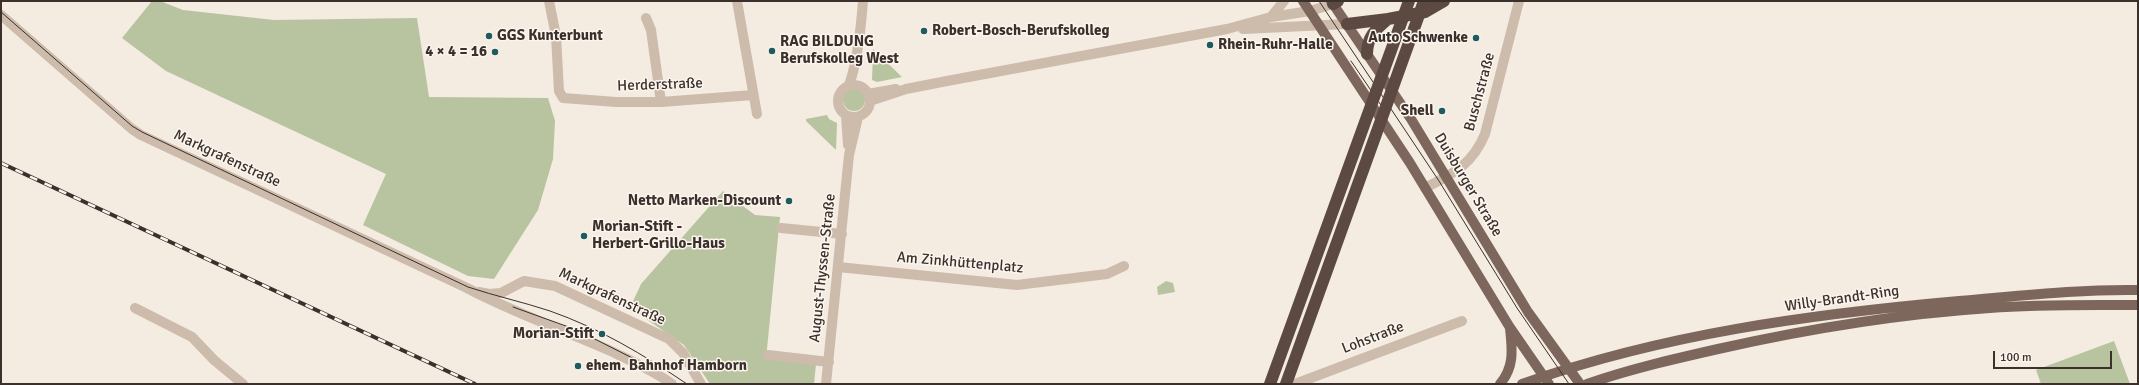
<!DOCTYPE html>
<html>
<head>
<meta charset="utf-8">
<style>
	body { margin:0 }
	#map { position:relative; width:2139px; height:385px; overflow:hidden; background:#f4ebe1; font-family:Signika,sans-serif }
	canvas { display:block }
	.frame { position:absolute; inset:0; border:2px solid #3b302b; pointer-events:none }
	.scale { position:absolute; left:1993px; top:351px; width:119px; height:18px; box-sizing:border-box; border:2px solid #3b302b; border-top:0; padding-left:5px; font-size:12px; line-height:14px; white-space:nowrap; color:#3b302b; -webkit-text-stroke:3px #fbf5ee; paint-order:stroke }
</style>
</head>
<body>
<div id="map">
<canvas width="2139" height="385"></canvas>
<div class="frame"></div>
<div class="scale">100 m</div>
</div>
<script>
const context = document.querySelector('canvas').getContext('2d');
context.lineJoin = 'round';
function fill(path, color) {
  context.fillStyle = color;
  context.fill(path, 'evenodd');
}
function trace(path, color, width, dash) {
  context.strokeStyle = color;
  context.lineWidth = width;
  context.lineCap = dash ? 'butt' : 'round';
  context.setLineDash(dash || []);
  context.stroke(path);
}
function write(font, color, halo, rows, align = 'center') {
  context.font = font + ' Signika,sans-serif';
  context.lineWidth = 3;
  context.setLineDash([]);
  context.textBaseline = 'middle';
  context.strokeStyle = halo;
  context.fillStyle = color;
  for (const [text, x, y, turn = 0] of rows) {
    context.save();
    context.translate(x, y);
    context.rotate((+turn || 0) * Math.PI / 180);
    context.textAlign = isNaN(turn) ? turn : align;
    if (halo) context.strokeText(text, 0, 0);
    context.fillText(text, 0, 0);
    context.restore();
  }
}
fill(new Path2D(`
	M152,1H160L183,10L274,20L417,18L429,97L548,98L555,121L553,159L538,210L494,279L468,276L363,225L386,174L166,71L122,38Z
	M873,49L902,77L877,82L872,80Z
	M843 100a11 11 0 1 1 22 0a11 11 0 1 1-22 0Z
	M827,115L829,119L837,123L836,150L806,121V119Z
	M723,191L755,215L780,217L766,359L816,364L814,384H710L684,345L639,314L629,310L641,284Z
	M1166,281L1173,283L1175,292L1158,295L1157,287Z
	M2114,341L2130,384H2041L2036,370Z`), '#b8c4a0');
trace(new Path2D(`
	M549,1L556,36L559,91L563,98L616,102H661L753,95
	M737,1L757,114
	M1,15L132,129L141,135L467,288C514,313 564,330 613,352C633,362 654,371 672,384
	M1271,17L1284,1
	M646,18L651,30L661,102
	M1243,29L1347,24
	M838 101a16 16 0 1 1 32 0a16 16 0 1 1-32 0Z
	M849,85C858,61 861,27 863,1
	M868,94L896,89
	M870,101L906,89L947,81L1227,29L1271,17L1310,11L1333,4
	M846,116L848,145
	M1425,188C1454,173 1472,165 1485,134L1519,1
	M781,228L842,234
	M838,267L1017,285L1107,274L1124,266
	M479,292L489,294L501,293L524,281L555,286L669,339L683,353L701,384
	M135,308L192,337L214,360L243,384
	M768,355L829,362
	M826,384L849,155L858,117
	M1295,384L1462,321`), '#cdbbac', 10);
trace(new Path2D(`
	M1303,1L1410,163L1509,326L1549,384
	M1331,1L1411,119L1528,312L1580,384
	M1500,384C1515,366 1512,349 1510,328
	M1522,384C1662,334 1812,314 1959,301C2019,296 2078,289 2138,290
	M1587,384C1630,369 1674,359 1718,349C1807,329 1899,314 1990,308C2039,304 2089,305 2138,305`), '#7d675c', 10);
trace(new Path2D(`
	M1333,4L1338,1
	M1347,24L1388,19L1425,12L1444,1
	M1367,54C1367,37 1375,30 1388,19`), '#5c4a42', 12);
trace(new Path2D(`
	M1319,1L1439,181L1517,308L1569,384
	M1,12L132,126L142,132L468,287C495,296 523,302 550,311C599,328 644,355 687,384
	M1351,61L1387,114
	M513,307L577,330L654,369`), '#3b302b', 1);
const rail = new Path2D(`
	M1,163L475,384`);
trace(rail, '#3b302b', 4);
trace(rail, '#fbf5ee', 2.5, [8]);
trace(new Path2D(`
	M1270,384L1409,1
	M1286,384L1424,1`), '#5c4a42', 12);
for (const [x, y, r, color] of [
	[924,31,4,"#1f5a5e"],
	[489,36,4,"#1f5a5e"],
	[1476,38,4,"#1f5a5e"],
	[1210,45,4,"#1f5a5e"],
	[772,51,4,"#1f5a5e"],
	[495,52,4,"#1f5a5e"],
	[1442,111,4,"#1f5a5e"],
	[789,201,4,"#1f5a5e"],
	[584,236,4,"#1f5a5e"],
	[602,334,4,"#1f5a5e"],
	[578,366,4,"#1f5a5e"]
]) {
  const dot = new Path2D();
  dot.arc(x, y, r, 0, 2 * Math.PI);
  context.fillStyle = color;
  context.fill(dot);
  trace(dot, '#fbf5ee', 1.5);
}
write('bold 15px', '#3b302b', '#fbf5ee', [
	["Robert-Bosch-Berufskolleg",932,31],
	["GGS Kunterbunt",497,36],
	["Auto Schwenke",1468,38,"right"],
	["RAG BILDUNG",780,42],
	["Berufskolleg West",780,59],
	["Rhein-Ruhr-Halle",1218,45],
	["4 × 4 = 16",487,52,"right"],
	["Shell",1434,111,"right"],
	["Netto Marken-Discount",781,201,"right"],
	["Morian-Stift -",592,227],
	["Herbert-Grillo-Haus",592,244],
	["Morian-Stift",594,334,"right"],
	["ehem. Bahnhof Hamborn",586,366]
], 'left');
write('15px', '#3b302b', '#fbf5ee', [
	["Herderstraße",660,85,-2],
	["Buschstraße",1480,92,-75],
	["Markgrafenstraße",227,159,25],
	["Duisburger Straße",1468,185,59],
	["Am Zinkhüttenplatz",960,263,5],
	["August-Thyssen-Straße",823,268,-84],
	["Markgrafenstraße",612,297,25],
	["Willy-Brandt-Ring",1842,299,-8],
	["Lohstraße",1373,338,-21]
]);
</script>
</body>
</html>
